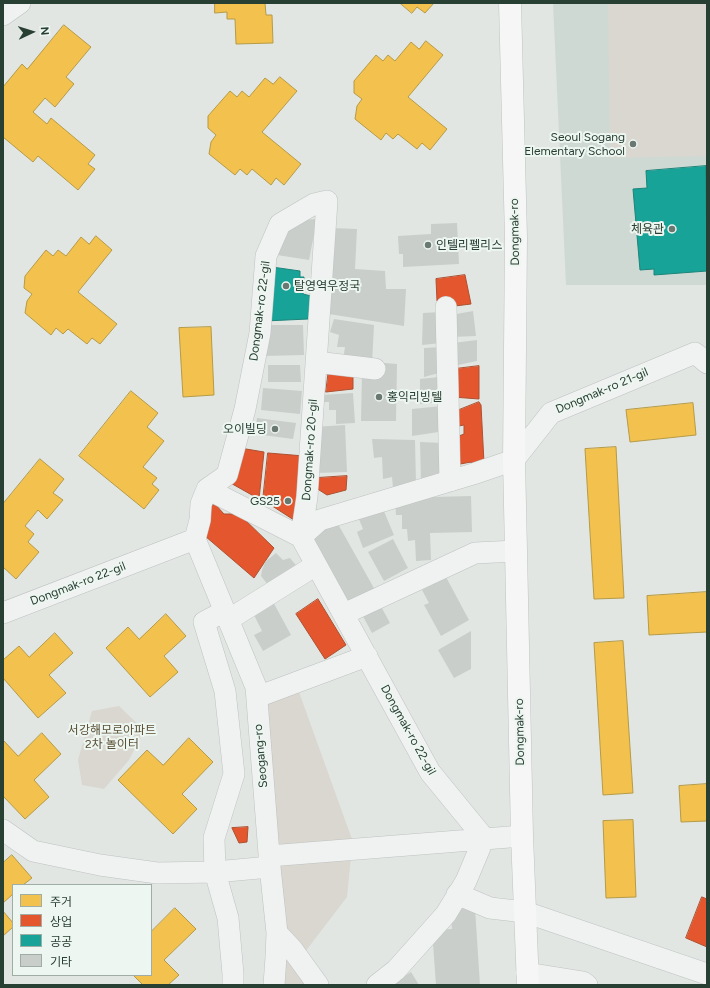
<!DOCTYPE html>
<html>
<head>
<meta charset="utf-8">
<style>
	body { margin:0 }
	#map { position:relative; width:710px; height:988px; overflow:hidden; background:#e1e6e3; font-family:Figtree,"Noto Sans KR",sans-serif }
	canvas { display:block }
	.frame { position:absolute; inset:0; border:4px solid #283f33; pointer-events:none }
	.legend { position:absolute; left:12px; top:884px; width:140px; height:92px; box-sizing:border-box; background:#eef6f1; border:1px solid #9fada5; margin:0; padding:5px 7px; list-style:none; font-size:12px; color:#283f33 }
	.legend li { display:flex; align-items:center; gap:8px; height:20px }
	.legend b { width:20px; border:1px solid #9fada5 }
	.north { position:absolute; left:12px; top:12px; width:40px; height:40px; -webkit-text-stroke:3px #eef6f1; paint-order:stroke; rotate:86deg; font-size:11px; font-weight:700; line-height:16px; text-align:center; color:#283f33 }
	.north::after { content:''; display:block; margin:auto; width:14px; height:18px; background:#283f33; clip-path:polygon(50% 0,100% 100%,50% 72%,0 100%) }
</style>
</head>
<body>
<div id="map">
<canvas width="710" height="988"></canvas>
<div class="frame"></div>
<ul class="legend">
<li><b style="height:11px;background:#f2c14e"></b>주거</li>
<li><b style="height:11px;background:#e4572e"></b>상업</li>
<li><b style="height:11px;background:#17a398"></b>공공</li>
<li><b style="height:11px;background:#c9cecb"></b>기타</li>
</ul>
<div class="north">N</div>
</div>
<script>
const context = document.querySelector('canvas').getContext('2d');
context.lineJoin = 'round';
function fill(path, color) {
  context.fillStyle = color;
  context.fill(path, 'evenodd');
}
function trace(path, color, width, dash) {
  context.strokeStyle = color;
  context.lineWidth = width;
  context.lineCap = dash ? 'butt' : 'round';
  context.setLineDash(dash || []);
  context.stroke(path);
}
function write(font, color, halo, rows, align = 'center') {
  context.font = font + ' Figtree,"Noto Sans KR",sans-serif';
  context.lineWidth = 4;
  context.setLineDash([]);
  context.textBaseline = 'middle';
  context.strokeStyle = halo;
  context.fillStyle = color;
  for (const [text, x, y, turn = 0] of rows) {
    context.save();
    context.translate(x, y);
    context.rotate((+turn || 0) * Math.PI / 180);
    context.textAlign = isNaN(turn) ? turn : align;
    if (halo) context.strokeText(text, 0, 0);
    context.fillText(text, 0, 0);
    context.restore();
  }
}
fill(new Path2D(`
	M553,3H707V285H566Z`), '#cfd9d3');
fill(new Path2D(`
	M608,3H707V156L610,158Z
	M299,692L353,842L276,847L265,704Z
	M119,706L144,730L129,760L104,789L82,785L78,760L92,711Z
	M351,857L347,897L305,952L283,932L277,861Z
	M281,943L312,985H278Z`), '#d9d7d0');
const homes = new Path2D(`
	M215,3H265L266,15H272L273,43L236,44L235,19H227V12L215,13Z
	M400,3H434L425,13L417,7L412,13Z
	M64,25L91,47L66,77L74,84L55,107L45,98L33,112L47,124L51,118L95,155L88,164L95,169L78,190L38,156L33,162L3,137V87L22,64L27,69Z
	M426,41L443,55L408,97L447,129L430,150L422,143L417,149L398,134L393,139L386,133L381,140L355,119L357,106L362,99L354,93V81L376,55L383,61L388,55L395,61L411,42L419,49Z
	M280,77L297,91L262,132L301,164L284,185L276,178L271,185L252,169L247,175L240,169L235,175L209,154L211,142L216,135L208,128V116L230,91L237,97L242,91L249,97L265,78L273,84Z
	M96,236L112,250L78,292L117,324L100,344L92,338L87,344L68,329L63,334L56,328L51,335L25,313L27,301L32,294L24,288L25,276L46,250L53,256L58,250L66,256L81,237L89,244Z
	M211,327L214,395L183,397L179,328Z
	M131,391L158,413L147,427L164,441L143,467L157,478L152,484L159,490L144,509L79,456Z
	M693,403L696,435L630,442L626,410Z
	M616,447L624,598L594,599L585,449Z
	M40,459L64,479L53,493L63,500L47,519L38,510L25,526L34,534L28,542L39,552L16,579L3,567V504Z
	M707,592V632L649,635L647,596Z
	M166,614L186,636L164,656L178,672L150,697L106,648L128,627L139,639Z
	M55,633L73,653L49,675L66,693L38,718L3,678V660L19,646L29,657Z
	M623,641L633,793L603,795L594,643Z
	M42,733L61,754L34,780L49,797L25,819L3,796V742L4,741L18,756Z
	M189,738L213,762L182,794L197,809L173,834L118,780L147,750L163,765Z
	M707,784V821L681,822L679,786Z
	M633,820L636,897L606,898L603,821Z
	M12,855L32,878L23,885H13V894L3,903V863Z
	M175,908L196,929L164,960L179,975L168,985H143L133,975H151V932Z
	M3,911L13,923V927L3,936Z`);
fill(homes, '#f2c14e');
trace(homes, '#b59a46', 1);
const shops = new Path2D(`
	M465,275L471,304L455,306L437,301L436,279Z
	M479,366V399L453,397L455,369Z
	M329,369L353,371V389L326,392Z
	M479,402L481,405L484,463L473,467L471,462L455,465L454,438L464,434V425L454,427V412Z
	M240,448L264,452L259,499L227,481Z
	M268,453L304,456L297,522L263,500Z
	M347,476L346,490L327,495L316,488L317,478Z
	M214,503L224,514H239L274,548L254,578L205,536V519Z
	M318,599L346,645L325,659L296,614Z
	M248,827L247,842L239,843L232,828Z
	M702,897L707,899V947L686,938Z`);
fill(shops, '#e4572e');
trace(shops, '#ac5030', 1);
const public = new Path2D(`
	M706,166L707,271L654,275V269L640,270L633,189L647,188L646,171Z
	M272,267L300,271V277H304L303,294L311,296L308,319L265,321Z`);
fill(public, '#17a398');
trace(public, '#1c857a', 1);
fill(new Path2D(`
	M317,219L309,260L277,255L286,227L300,220Z
	M457,223L459,264L403,267V254H399L398,236L431,234V224Z
	M331,228L357,229L355,269L385,271L386,289H406L404,326L329,314Z
	M473,311L476,336L451,337V315Z
	M441,312L442,343L422,345L423,313Z
	M334,319L374,325L372,364L343,360L345,347H337L339,335L330,332Z
	M264,325H303L304,355L264,356Z
	M477,340V361L453,366V343Z
	M442,347L443,372L424,377V348Z
	M384,363L397,364L396,421H361L362,372H384Z
	M268,365H300L301,382H268Z
	M439,377L443,402L420,404V379Z
	M263,388L302,391L300,414L261,410Z
	M353,393L355,423L336,424V410H329V402H323L322,395Z
	M442,406L445,431L412,436V409Z
	M257,418L296,423L293,439L255,434Z
	M345,425L347,472L316,473L314,427Z
	M372,439L415,440L416,484L393,488L392,477L383,479L382,457L374,458Z
	M420,442L444,443L445,478L421,482Z
	M471,496L472,532L430,533L431,560L416,561L415,540L408,541L407,529H402V515H396L395,498Z
	M380,502L394,535L363,548L357,532L363,529L356,512Z
	M338,524L375,590L347,606L312,541L321,525Z
	M393,539L408,568L384,581L368,552Z
	M276,553L283,560L290,558L300,570L272,590L261,576L262,570L265,562Z
	M446,577L469,620L441,636L424,605L429,603L422,590Z
	M271,598L291,635L263,651L254,635L262,631L251,609Z
	M377,599L390,623L372,633L359,609Z
	M471,631V669L454,678L438,650Z
	M475,908L480,985H436L432,930L452,929L450,909Z
	M411,972L419,985H395L394,983Z`), '#c9cecb');
const minor = new Path2D(`
	M3,15L20,3
	M446,307L450,481
	M316,362L375,369
	M207,489L301,537L430,772L484,838L466,881L446,914L396,970L377,985
	M301,537L320,520L473,474L514,460L551,413L695,353L707,363
	M195,539L256,687L270,867L277,933L276,957L274,985
	M225,611L204,622L225,691L234,774L214,838L215,872L228,918L233,974V985
	M3,613L195,539L200,520L201,504L207,489L227,475L245,409L260,333L266,256L280,224L314,204L327,201L307,497L301,537
	M344,614L475,553L516,551
	M228,620L316,565
	M257,697L367,656
	M3,830L33,851L100,865L157,873L215,872L270,867
	M269,856L522,836
	M457,894L490,908L525,912L707,974
	M277,933L292,949L318,985
	M527,973L583,982L587,985`);
const major = new Path2D(`
	M510,3L516,238L514,460L516,551L522,836L528,985`);
trace(minor, '#bec2c0', 22);
trace(major, '#bdc4c0', 23);
trace(minor, '#f0f2f1', 21);
trace(major, '#f5f6f5', 22);
for (const [x, y, r, color] of [
	[633,144,4,"#697971"],
	[672,229,4,"#697971"],
	[428,245,4,"#697971"],
	[286,286,4,"#697971"],
	[379,397,4,"#697971"],
	[275,429,4,"#697971"],
	[288,501,4,"#697971"]
]) {
  const dot = new Path2D();
  dot.arc(x, y, r, 0, 2 * Math.PI);
  context.fillStyle = color;
  context.fill(dot);
  trace(dot, '#eef6f1', 1.5);
}
write('12px', '#283f33', '#eef6f1', [
	["Seoul Sogang",625,137],
	["Elementary School",625,151],
	["체육관",664,229],
	["인텔리펠리스",436,245,"left"],
	["탈영역우정국",294,286,"left"],
	["홍익리빙텔",387,397,"left"],
	["오이빌딩",267,429],
	["GS25",280,501]
], 'right');
write('12px', '#283f33', '#eef6f1', [
	["Dongmak-ro",515,232,-91],
	["Dongmak-ro 22-gil",260,311,-83],
	["Dongmak-ro 21-gil",602,391,-23],
	["Dongmak-ro 20-gil",310,450,-86],
	["Dongmak-ro 22-gil",78,584,-21],
	["Dongmak-ro 22-gil",408,730,61],
	["Dongmak-ro",520,732,-91],
	["Seogang-ro",261,756,-95]
]);
write('12px', '#5b4f35', '#eef6f1', [
	["서강해모로아파트",112,730],
	["2차 놀이터",112,744]
]);
</script>
</body>
</html>
